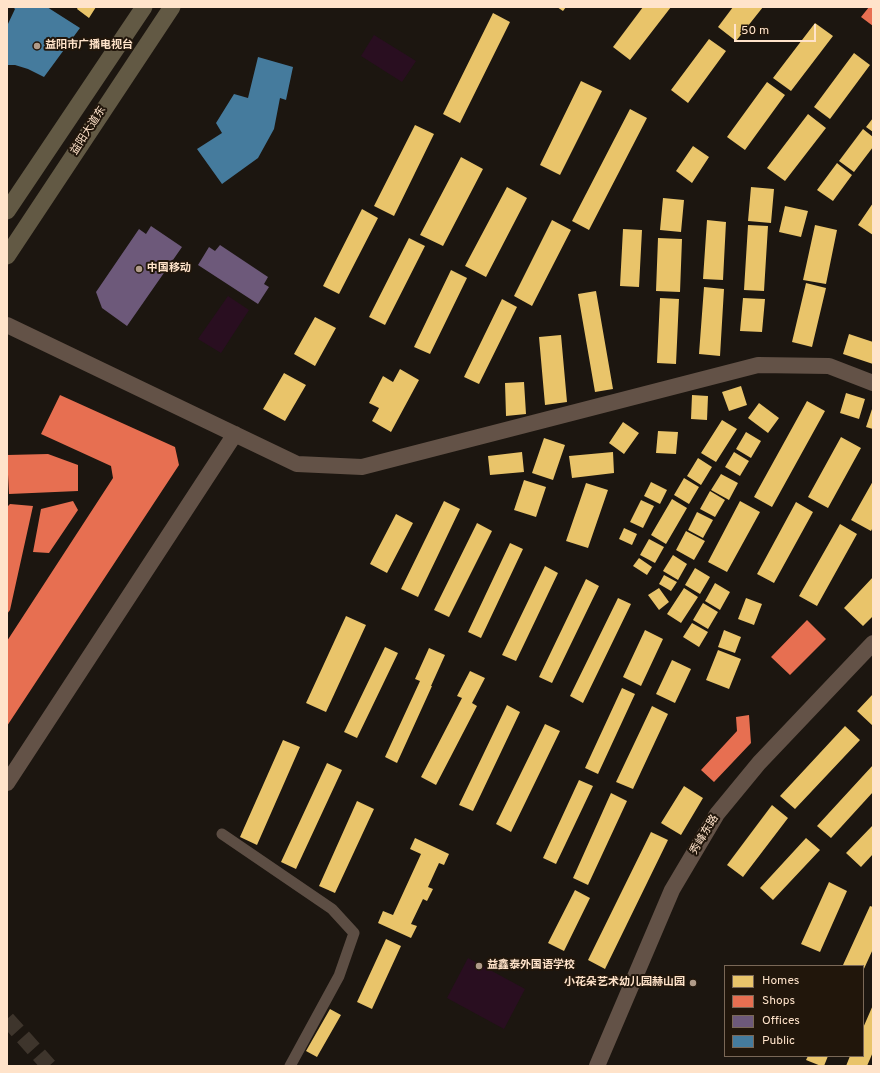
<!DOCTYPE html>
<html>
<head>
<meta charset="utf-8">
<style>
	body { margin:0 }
	#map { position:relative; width:880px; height:1073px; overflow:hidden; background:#1c1610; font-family:Overpass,sans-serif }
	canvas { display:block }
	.frame { position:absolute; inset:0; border:8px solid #ffe3ca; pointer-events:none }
	.legend { position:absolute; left:724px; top:965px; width:140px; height:92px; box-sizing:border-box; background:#21160b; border:1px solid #7a6857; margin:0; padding:5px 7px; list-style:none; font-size:12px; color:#ffe3ca }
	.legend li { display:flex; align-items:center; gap:8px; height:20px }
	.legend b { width:20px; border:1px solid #7a6857 }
	.scale { position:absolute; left:734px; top:24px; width:82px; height:18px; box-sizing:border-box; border:2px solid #ffe3ca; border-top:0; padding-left:5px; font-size:12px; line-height:14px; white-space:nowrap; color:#ffe3ca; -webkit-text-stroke:3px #21160b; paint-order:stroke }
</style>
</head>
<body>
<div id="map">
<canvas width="880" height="1073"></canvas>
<div class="frame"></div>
<ul class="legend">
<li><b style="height:11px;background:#e9c46a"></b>Homes</li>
<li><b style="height:11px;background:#e76f51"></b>Shops</li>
<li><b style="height:11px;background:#6d597a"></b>Offices</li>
<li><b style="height:11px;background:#457b9d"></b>Public</li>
</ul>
<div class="scale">50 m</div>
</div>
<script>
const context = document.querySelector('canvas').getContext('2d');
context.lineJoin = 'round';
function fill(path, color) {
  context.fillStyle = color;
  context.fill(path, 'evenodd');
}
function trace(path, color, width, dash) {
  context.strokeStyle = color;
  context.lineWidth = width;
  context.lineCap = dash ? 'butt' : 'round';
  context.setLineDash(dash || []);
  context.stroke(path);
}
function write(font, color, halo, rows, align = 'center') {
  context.font = font + ' Overpass,"Noto Sans SC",sans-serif';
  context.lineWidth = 4;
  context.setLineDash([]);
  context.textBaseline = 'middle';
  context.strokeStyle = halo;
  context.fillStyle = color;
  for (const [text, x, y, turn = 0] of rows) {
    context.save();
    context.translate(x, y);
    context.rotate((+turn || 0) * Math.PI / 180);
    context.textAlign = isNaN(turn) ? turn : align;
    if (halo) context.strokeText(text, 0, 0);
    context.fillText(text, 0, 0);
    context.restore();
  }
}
fill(new Path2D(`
	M374,35L416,61L402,82L361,56Z
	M228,296L249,310L221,353L198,339Z
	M468,958L525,989L504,1029L447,998Z`), '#290e20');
fill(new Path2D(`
	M78,7H96L89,18L77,9Z
	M557,7H566L563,11Z
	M643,7H671L630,60L613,47Z
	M733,7H763L736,41L718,27Z
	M493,13L510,22L460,123L443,114Z
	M815,23L833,36L791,91L773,78Z
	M709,39L726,51L688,103L671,90Z
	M854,53L870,65L830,119L814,107Z
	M581,81L602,91L560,175L540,165Z
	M767,82L785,95L745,150L727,137Z
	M630,109L647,118L589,230L572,221Z
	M808,114L826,128L785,181L767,168Z
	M873,118V132L866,127Z
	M415,125L434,134L394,216L374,206Z
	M863,129L873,137V147L854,172L839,161Z
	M693,146L709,157L692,183L676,171Z
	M461,157L483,169L443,246L420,235Z
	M837,163L852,175L833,201L817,190Z
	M507,187L527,198L486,277L465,266Z
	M751,187L774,189L771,223L748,221Z
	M663,198L684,200L681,232L660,230Z
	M873,203V235L858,225Z
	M785,206L808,211L801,237L779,232Z
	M362,209L378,218L339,294L323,286Z
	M552,220L571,230L532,306L514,296Z
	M707,220L726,222L723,280L703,279Z
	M748,225L768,226L764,291L744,290Z
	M815,225L837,230L826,284L803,280Z
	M623,229L642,230L639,287L620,286Z
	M409,238L425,246L385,325L369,317Z
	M658,238L682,239L680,292L656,291Z
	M451,270L467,278L430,354L414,347Z
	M806,283L826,288L812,347L792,342Z
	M704,287L724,289L720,356L699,354Z
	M596,291L613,389L595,392L578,294Z
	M660,298L679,299L676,364L657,363Z
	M743,298L765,299L762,332L740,331Z
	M502,299L517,307L479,384L464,377Z
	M315,317L336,328L315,366L294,354Z
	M849,334L873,342V364L843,354Z
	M561,335L567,402L545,405L539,337Z
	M400,369L419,380L391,432L372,421L379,408L369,403L383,376L393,382Z
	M284,373L306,385L285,421L263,409Z
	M524,382L526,414L506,416L505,383Z
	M741,386L747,405L729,411L722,392Z
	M846,393L865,399L859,419L840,413Z
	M692,395L708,396L707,420L691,419Z
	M807,401L825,411L772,507L754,497Z
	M759,403L779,418L768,433L748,418Z
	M873,406V429L866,427Z
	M722,420L737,429L716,462L701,453Z
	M623,422L639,433L624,454L609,443Z
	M658,431L678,432L676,454L656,453Z
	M746,432L761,441L751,458L736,449Z
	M841,437L861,448L828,508L808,497Z
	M544,438L565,445L553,480L532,473Z
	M522,452L524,472L490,475L488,456Z
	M613,452L614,473L572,478L569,456Z
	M734,452L749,461L740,476L725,467Z
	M698,458L712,467L701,485L687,476Z
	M721,474L738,483L729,500L711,490Z
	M684,478L699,487L689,504L674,495Z
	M524,480L546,487L536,517L514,510Z
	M873,481V527L871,531L851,520Z
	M651,482L667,490L660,504L644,496Z
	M586,483L608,490L588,548L566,541Z
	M710,491L725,500L715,517L700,509Z
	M672,499L687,508L666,544L651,535Z
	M641,500L654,506L643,528L630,522Z
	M444,501L460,509L418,597L401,589Z
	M740,501L760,512L727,572L708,562Z
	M796,502L813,512L774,583L757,574Z
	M697,512L713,520L703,538L688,530Z
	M396,514L413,523L387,573L370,564Z
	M477,523L492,531L449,617L434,610Z
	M840,524L857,534L817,606L799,596Z
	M624,528L637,534L632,545L619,539Z
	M686,531L705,541L694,560L676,550Z
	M649,539L664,547L655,563L640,555Z
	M510,543L523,549L481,638L468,632Z
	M673,555L687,564L678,580L663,571Z
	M639,558L652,567L647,575L633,566Z
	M545,566L558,573L516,661L502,655Z
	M695,568L710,577L700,594L685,585Z
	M664,575L677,582L671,591L659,584Z
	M873,577V616L863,626L844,608Z
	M586,579L599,586L552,683L539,677Z
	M715,583L730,592L720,610L705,601Z
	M659,588L669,602L659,610L648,595Z
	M684,588L698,597L681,623L667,614Z
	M618,598L631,604L583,703L570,696Z
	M746,598L762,604L754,625L738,619Z
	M703,603L718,612L708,629L693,620Z
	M346,616L366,625L326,712L306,703Z
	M692,623L708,632L699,647L683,637Z
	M645,630L663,639L641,686L623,677Z
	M724,630L741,637L735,653L718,647Z
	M385,647L398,653L357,738L344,732Z
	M429,648L445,655L431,686H432L397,763L385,757L420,681L415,679Z
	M718,650L741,659L729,689L706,680Z
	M672,660L691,669L675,703L656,694Z
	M470,671L485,678L472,703L477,706L436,785L421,777L462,698L457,696Z
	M622,688L635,694L598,774L585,768Z
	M873,694V726L857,711Z
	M507,705L520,712L473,811L459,805Z
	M652,706L668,714L633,789L616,782Z
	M545,724L560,731L511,832L496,824Z
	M845,726L860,740L795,809L780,796Z
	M283,740L300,747L257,845L240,837Z
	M327,763L342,770L296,869L281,862Z
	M873,765V792L831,838L817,826Z
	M579,780L593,786L556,864L543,858Z
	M684,786L703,798L681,835L661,823Z
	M611,793L627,801L588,885L573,878Z
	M357,801L374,809L335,893L319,886Z
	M772,805L788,818L743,877L727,865Z
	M873,825V854L861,867L846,853Z
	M651,832L668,840L605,969L588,960Z
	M415,838L449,854L444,865L439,863L428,887L433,889L427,901L423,899L411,924L417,926L411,938L378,923L383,911L393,915L421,854L410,849Z
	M806,838L820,850L773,900L760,888Z
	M829,882L847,891L820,952L801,944Z
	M575,890L590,898L564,951L548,943Z
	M870,906L873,907V949L863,971V966H845L843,965Z
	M386,939L401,946L372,1009L357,1002Z
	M873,1005V1052L867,1066H846L850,1056H863V1028Z
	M330,1009L341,1015L317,1057L306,1051Z
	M808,1056H828L824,1066H821L806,1060Z`), '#e9c46a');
fill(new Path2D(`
	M869,7H873V26L861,17Z
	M60,395L175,447L179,465L7,726V641L113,478L111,466L41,434Z
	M48,454L78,465V491L9,494L7,455Z
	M73,501L78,510L49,553L33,552L41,509Z
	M10,504L33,506L10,610L7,614V507Z
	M807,620L826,639L790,675L771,657Z
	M749,715L751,743L714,782L701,770L737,731L736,717Z`), '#e76f51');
fill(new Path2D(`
	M151,226L182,247L127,326L102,308L96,292L139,229L146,234Z
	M220,245L268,277L264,284L269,287L258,304L198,265L209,247L215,251Z`), '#6d597a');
fill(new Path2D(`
	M13,7H47L80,28L44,77L28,69L15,65H7V26L15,9Z
	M258,57L293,67L286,100L280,98L274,129L258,158L222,184L197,149L222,133L216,123L234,94L248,98Z`), '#457b9d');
trace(new Path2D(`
	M7,1019L49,1066`), '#3e352c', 16, [16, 8]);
trace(new Path2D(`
	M222,834L332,909L354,933L339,976L290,1066`), '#5d4e44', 11);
trace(new Path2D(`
	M7,325L297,464L362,467L758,365L829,366L873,383
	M7,783L235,434
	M597,1066L672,890L717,814L759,763L873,643`), '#635247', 16);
trace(new Path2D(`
	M7,211L144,7
	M7,256L172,7`), '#625944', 17);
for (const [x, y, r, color] of [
	[37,46,4,"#b09b89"],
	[139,269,4,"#b09b89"],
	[479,966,4,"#b09b89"],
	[693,983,4,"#b09b89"]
]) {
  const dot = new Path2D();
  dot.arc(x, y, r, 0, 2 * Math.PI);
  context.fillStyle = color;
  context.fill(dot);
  trace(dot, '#21160b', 1.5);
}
write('bold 11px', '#ffe3ca', '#21160b', [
	["益阳市广播电视台",45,46],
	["中国移动",147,269],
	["益鑫泰外国语学校",487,966],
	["小花朵艺术幼儿园赫山园",685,983,"right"]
], 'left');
write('11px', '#ffe3ca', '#21160b', [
	["益阳大道东",89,131,-57],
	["秀峰东路",705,835,-59]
]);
</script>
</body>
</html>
